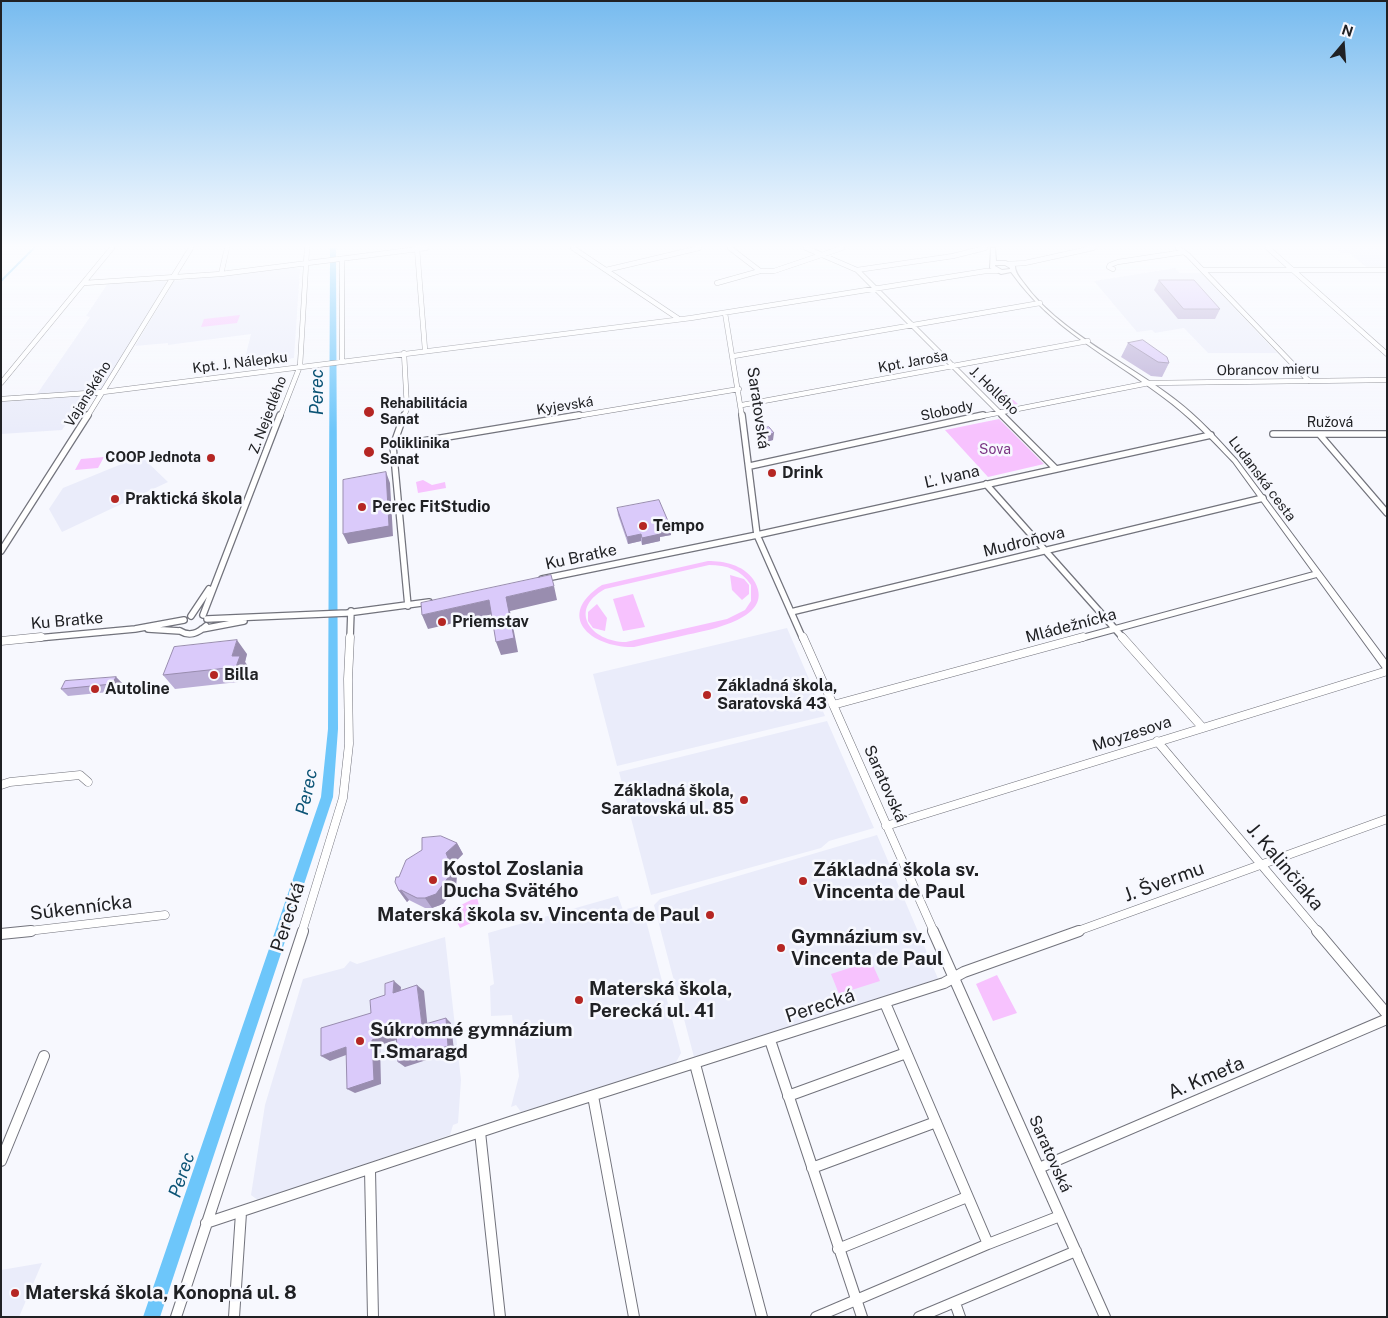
<!DOCTYPE html>
<html>
<head>
<meta charset="utf-8">
<style>
	body { margin:0 }
	#map { position:relative; width:1388px; height:1318px; overflow:hidden; background:#f7f8fe; font-family:"Public Sans",sans-serif }
	canvas { display:block }
	.frame { position:absolute; inset:0; border:2px solid #202124; pointer-events:none }
	.north { position:absolute; left:1318px; top:20px; width:50px; height:50px; -webkit-text-stroke:4px #f7f8fe; paint-order:stroke; rotate:18deg; font-size:14px; font-weight:700; line-height:20px; text-align:center; color:#202124 }
	.north::after { content:''; display:block; margin:auto; width:18px; height:22px; background:#202124; clip-path:polygon(50% 0,100% 100%,50% 72%,0 100%) }
</style>
</head>
<body>
<div id="map">
<canvas width="1388" height="1318"></canvas>
<div class="frame"></div>
<div class="north">N</div>
</div>
<script>
const context = document.querySelector('canvas').getContext('2d');
context.lineJoin = 'round';
function fill(path, color) {
  context.fillStyle = color;
  context.fill(path, 'evenodd');
}
function trace(path, color, width, dash) {
  context.strokeStyle = color;
  context.lineWidth = width;
  context.lineCap = dash ? 'butt' : 'round';
  context.setLineDash(dash || []);
  context.stroke(path);
}
function write(font, color, halo, rows, align = 'center') {
  context.font = font + ' "Public Sans",sans-serif';
  context.lineWidth = 5;
  context.setLineDash([]);
  context.textBaseline = 'middle';
  context.strokeStyle = halo;
  context.fillStyle = color;
  for (const [text, x, y, turn = 0] of rows) {
    context.save();
    context.translate(x, y);
    context.rotate((+turn || 0) * Math.PI / 180);
    context.textAlign = isNaN(turn) ? turn : align;
    if (halo) context.strokeText(text, 0, 0);
    context.fillText(text, 0, 0);
    context.restore();
  }
}
fill(new Path2D(`
	M1335,248H1387V267H1366L1349,253H1342Z
	M293,267L300,269L294,358L243,366L251,334L168,345V343L135,346L174,281Z
	M1175,268L1180,273H1201L1277,353H1208L1184,328L1155,333L1152,330L1137,332L1094,281Z
	M165,281L166,283L103,390L37,394L90,317L86,316L108,283Z
	M86,396L62,430L1,434V402Z
	M141,456L168,482L62,532L49,509L63,488Z
	M787,628L825,716L617,766L593,674Z
	M827,721L874,828L829,841L821,848L651,895L619,772Z
	M877,835L939,981L694,1057L654,905L660,899Z
	M618,896L623,910L638,906L643,909L681,1053L674,1066L521,1112L516,1105L511,1107L519,1076L512,1015L491,1016L490,986L494,984L488,933Z
	M445,937L461,1080L458,1123L453,1125L450,1135L259,1201L251,1195L265,1105L303,979L344,968L350,961L357,964Z
	M42,1263L19,1317H1V1270Z`), '#eaecfa');
fill(new Path2D(`
	M240,315L237,323L201,327L204,319Z
	M999,387L1018,404L1014,405L1007,399L998,401L985,390Z
	M999,419L1044,464L988,477L945,430Z
	M104,457L98,468L75,470L81,459Z
	M423,480L432,485L445,482L446,488L418,493L416,482Z
	M708,561C724,561 743,565 753,579C779,618 709,630 686,635C669,639 651,643 634,647C591,648 554,616 602,585ZM709,565C727,565 741,570 751,585V601L745,610L727,619L626,642C591,642 567,610 605,589Z
	M730,575L744,579L749,585V594L742,600L732,590Z
	M633,594L645,627L623,631L613,599Z
	M597,604L607,618L605,631L593,628L588,621V612Z
	M477,897L482,918L460,928L451,910Z
	M871,961L880,981L839,994L831,974Z
	M997,975L1017,1013L993,1021L976,984Z`), '#f7c2fe');
trace(new Path2D(`
	M1,281L34,248`), '#6dc6fa', 2);
fill(new Path2D(`
	M330,248H336L338,729L333,797L160,1317H143L321,797L328,729Z`), '#6dc6fa');
const minorFar3 = new Path2D(`
	M417,248L425,350
	M573,248L679,319
	M730,248L760,271
	M806,248L857,270L1004,417
	M1178,248L1188,255L1309,381
	M1268,248L1387,354
	M342,259V361
	M1008,264L1025,263L1093,248
	M1113,269L1109,267L1110,265L1118,262L1184,252
	M606,270L699,248
	M857,270L953,256L985,248
	M1203,270H1387
	M221,274L227,248
	M84,283L221,274L426,248
	M717,283L760,271H774L842,248
	M725,313L742,417
	M734,356L1040,303
	M1,383L112,248
	M1,399L103,392L691,318L986,271H997
	M742,405L1088,341
	M87,417L191,248
	M280,417L300,366L307,248
	M404,417L407,408L404,353
	M571,417L739,389
	M977,417L1149,383L1387,380`);
const minorFar2 = new Path2D(`
	M404,415L393,446L408,606
	M742,415L757,535L803,639
	M1002,415L1055,468
	M1273,434H1387
	M1320,435L1387,513
	M393,446L579,415
	M750,466L983,415
	M986,484L1124,639
	M1,551L88,415
	M542,579L757,535L1211,435
	M791,612L1263,498
	M203,615L280,415
	M191,616L209,589
	M207,619L347,613L429,602
	M148,629L180,631
	M202,629L244,621
	M180,631C190,637 198,633 206,626
	M27,639L135,629L184,620
	M350,639L351,611
	M1078,639L1317,574`);
const minorFar1 = new Path2D(`
	M803,637L934,932
	M1122,637L1202,727
	M1,641L41,637
	M833,705L1083,637
	M1157,741L1318,932
	M1,785L10,782L80,775L88,782
	M886,826L1387,671
	M20,932L165,915
	M302,932L343,798L349,744L348,679L350,637
	M1075,932L1387,819`);
const minor = new Path2D(`
	M933,931L1105,1317
	M1317,931L1387,1014
	M1,934L31,931
	M885,1003L988,1244
	M770,1040L862,1317
	M695,1064L762,1317
	M593,1096L634,1317
	M788,1096L906,1053
	M480,1132L500,1317
	M1,1161L44,1056
	M812,1168L936,1122
	M1039,1168L1387,1019
	M370,1170L373,1317
	M206,1223L513,1121L944,983L964,972L1079,931
	M838,1249L967,1197
	M955,1303L960,1317
	M176,1317L303,931
	M234,1317L241,1213
	M816,1317L988,1244L1060,1216
	M919,1317L1076,1251`);
const tertiary = new Path2D(`
	M991,248H995L996,261H1006L1015,266C1015,272 1019,277 1023,282C1059,333 1129,363 1177,401C1199,418 1218,439 1237,460L1387,661V671L1384,670L1233,462C1211,439 1189,416 1163,397C1109,356 1051,329 1011,272L1001,274L990,268ZM995,265H1005L1010,268V269L1002,270L995,266Z`);
trace(minorFar3, '#72737c', 5.5);
trace(minorFar2, '#72737c', 8);
trace(minorFar1, '#72737c', 9);
trace(minor, '#72737c', 12);
trace(tertiary, '#72737c', 2);
trace(minorFar3, '#fff', 4.5);
trace(minorFar2, '#fff', 5.5);
trace(minorFar1, '#fff', 8);
trace(minor, '#fff', 10);
fill(tertiary, '#fff');
fill(new Path2D(`
	M1159,280L1220,309L1215,319H1178L1154,290Z
	M1128,343L1169,363L1162,377L1151,376L1121,357Z
	M758,429L773,440L762,443L758,436Z
	M617,508L671,528V535L660,537V541L642,545L641,541L628,544L618,515Z
	M247,654L245,662L250,669L247,681L175,689L163,675Z
	M116,677L122,683L119,691L68,696L61,689Z
	M457,843L463,854L453,864L457,874L456,886L443,904L432,908H425L409,900L407,902L399,891V877Z`), '#bbaed7');
fill(new Path2D(`
	M774,433L773,440L762,443L763,436Z
	M386,472L390,483L393,536L348,544L343,534Z
	M671,528V535L660,537V541L642,545V538L658,531Z
	M641,534V541L628,544L627,537Z
	M554,586L557,600L510,611L518,652L501,655L496,642L506,597Z
	M489,600L493,614L428,629L422,615Z
	M237,640L247,654L245,662L250,669L247,681L236,667L232,656Z
	M116,677L122,683L119,691L112,684Z
	M457,843L463,854L453,864L457,874L456,886L443,904L432,908L425,898L446,853Z
	M401,890L409,900L407,902L399,891Z
	M394,981L401,987L400,999L393,993Z
	M417,985L424,991L428,1030L422,1025Z
	M446,1018L451,1023L454,1051L405,1067L398,1062Z
	M396,1032L403,1038L380,1045L381,1084L355,1093L347,1089L372,1040Z
	M346,1047L354,1052L330,1061L321,1056Z`), '#998daf');
const building = new Path2D(`
	M1159,280H1194L1220,309H1184Z
	M1143,340L1167,357L1169,363L1158,362L1128,343Z
	M769,427L774,433L763,436L758,429Z
	M386,472L389,526L343,534V480Z
	M659,500L671,528L658,531L660,534L642,538L641,534L627,537L617,508Z
	M551,575L554,586L506,597L514,638L496,642L489,600L422,615L421,603Z
	M237,640L232,656H240L236,667L163,675L174,647Z
	M116,677L112,684L61,689L65,681Z
	M441,836L457,843L446,853L450,863V875L436,894L425,898H417L401,890L399,891L395,882L396,877H399L406,860L422,850V838Z
	M394,981L393,993L417,985L422,1025L446,1018L448,1046L398,1062L396,1032L372,1040L374,1080L347,1089L346,1047L321,1056V1028L371,1013L370,1000L385,995V984Z`);
fill(building, '#dacafa');
trace(building, '#998daf', 1);
const sky = context.createLinearGradient(0, 0, 0, 432);
sky.addColorStop(0, '#77bbef');
sky.addColorStop(0.57, '#fbfcff');
sky.addColorStop(1, '#fbfcff00');
context.fillStyle = sky;
context.fillRect(0, 0, 1388, 432);
for (const [x, y, r, color] of [
	[369,412,6,"#b52623"],
	[369,452,6,"#b52623"],
	[211,458,5,"#b52623"],
	[772,473,5,"#b52623"],
	[115,499,5,"#b52623"],
	[362,507,5,"#b52623"],
	[643,526,5,"#b52623"],
	[442,622,5,"#b52623"],
	[214,675,5,"#b52623"],
	[95,689,5,"#b52623"],
	[707,695,5,"#b52623"],
	[744,800,5,"#b52623"],
	[433,880,5,"#b52623"],
	[803,881,5,"#b52623"],
	[710,915,5,"#b52623"],
	[781,948,5,"#b52623"],
	[579,1000,5,"#b52623"],
	[360,1041,5,"#b52623"],
	[15,1293,5,"#b52623"]
]) {
  const dot = new Path2D();
  dot.arc(x, y, r, 0, 2 * Math.PI);
  context.fillStyle = color;
  context.fill(dot);
  trace(dot, '#f7f8fe', 2);
}
write('14px', '#202124', '#f7f8fe', [
	["Kpt. Jaroša",913,362,-10],
	["Kpt. J. Nálepku",240,363,-7],
	["Obrancov mieru",1268,370,-1],
	["J. Hollého",994,391,44],
	["Vajanského",88,394,-58],
	["Kyjevská",565,406,-9],
	["Slobody",947,411,-12],
	["Z. Nejedlého",268,415,-69],
	["Ružová",1330,423],
	["Ludanská cesta",1262,479,53]
]);
write('bold 14px', '#202124', '#f7f8fe', [
	["Rehabilitácia",380,404],
	["Sanat",380,420],
	["Poliklinika",380,444],
	["Sanat",380,460],
	["COOP Jednota",201,458,"right"]
], 'left');
write('14px', '#7b3584', '#f7f8fe', [
	["Sova",995,450]
]);
write('16px', '#202124', '#f7f8fe', [
	["Saratovská",758,408,82],
	["Ľ. Ivana",952,477,-13],
	["Mudroňova",1024,542,-14],
	["Ku Bratke",581,557,-12],
	["Ku Bratke",67,621,-5],
	["Mládežnícka",1071,626,-15],
	["Moyzesova",1132,734,-18],
	["Saratovská",885,784,66],
	["Saratovská",1050,1154,66]
]);
write('bold 16px', '#202124', '#f7f8fe', [
	["Drink",782,473],
	["Praktická škola",125,499],
	["Perec FitStudio",372,507],
	["Tempo",653,526],
	["Priemstav",452,622],
	["Billa",224,675],
	["Základná škola,",717,686],
	["Saratovská 43",717,704],
	["Autoline",105,689],
	["Základná škola,",734,791,"right"],
	["Saratovská ul. 85",734,809,"right"]
], 'left');
write('italic 18px', '#0b5375', '#f7f8fe', [
	["Perec",317,392,-90],
	["Perec",307,792,-78],
	["Perec",182,1175,-71]
]);
write('19px', '#202124', '#f7f8fe', [
	["J. Kalinčiaka",1285,867,50],
	["J. Švermu",1164,882,-20],
	["Súkennícka",81,908,-7],
	["Perecká",288,917,-72],
	["Perecká",820,1006,-18],
	["A. Kmeťa",1206,1078,-23]
]);
write('bold 19px', '#202124', '#f7f8fe', [
	["Kostol Zoslania",443,869],
	["Ducha Svätého",443,891],
	["Základná škola sv.",813,870],
	["Vincenta de Paul",813,892],
	["Materská škola sv. Vincenta de Paul",700,915,"right"],
	["Gymnázium sv.",791,937],
	["Vincenta de Paul",791,959],
	["Materská škola,",589,989],
	["Perecká ul. 41",589,1011],
	["Súkromné gymnázium",370,1030],
	["T.Smaragd",370,1052],
	["Materská škola, Konopná ul. 8",25,1293]
], 'left');
</script>
</body>
</html>
